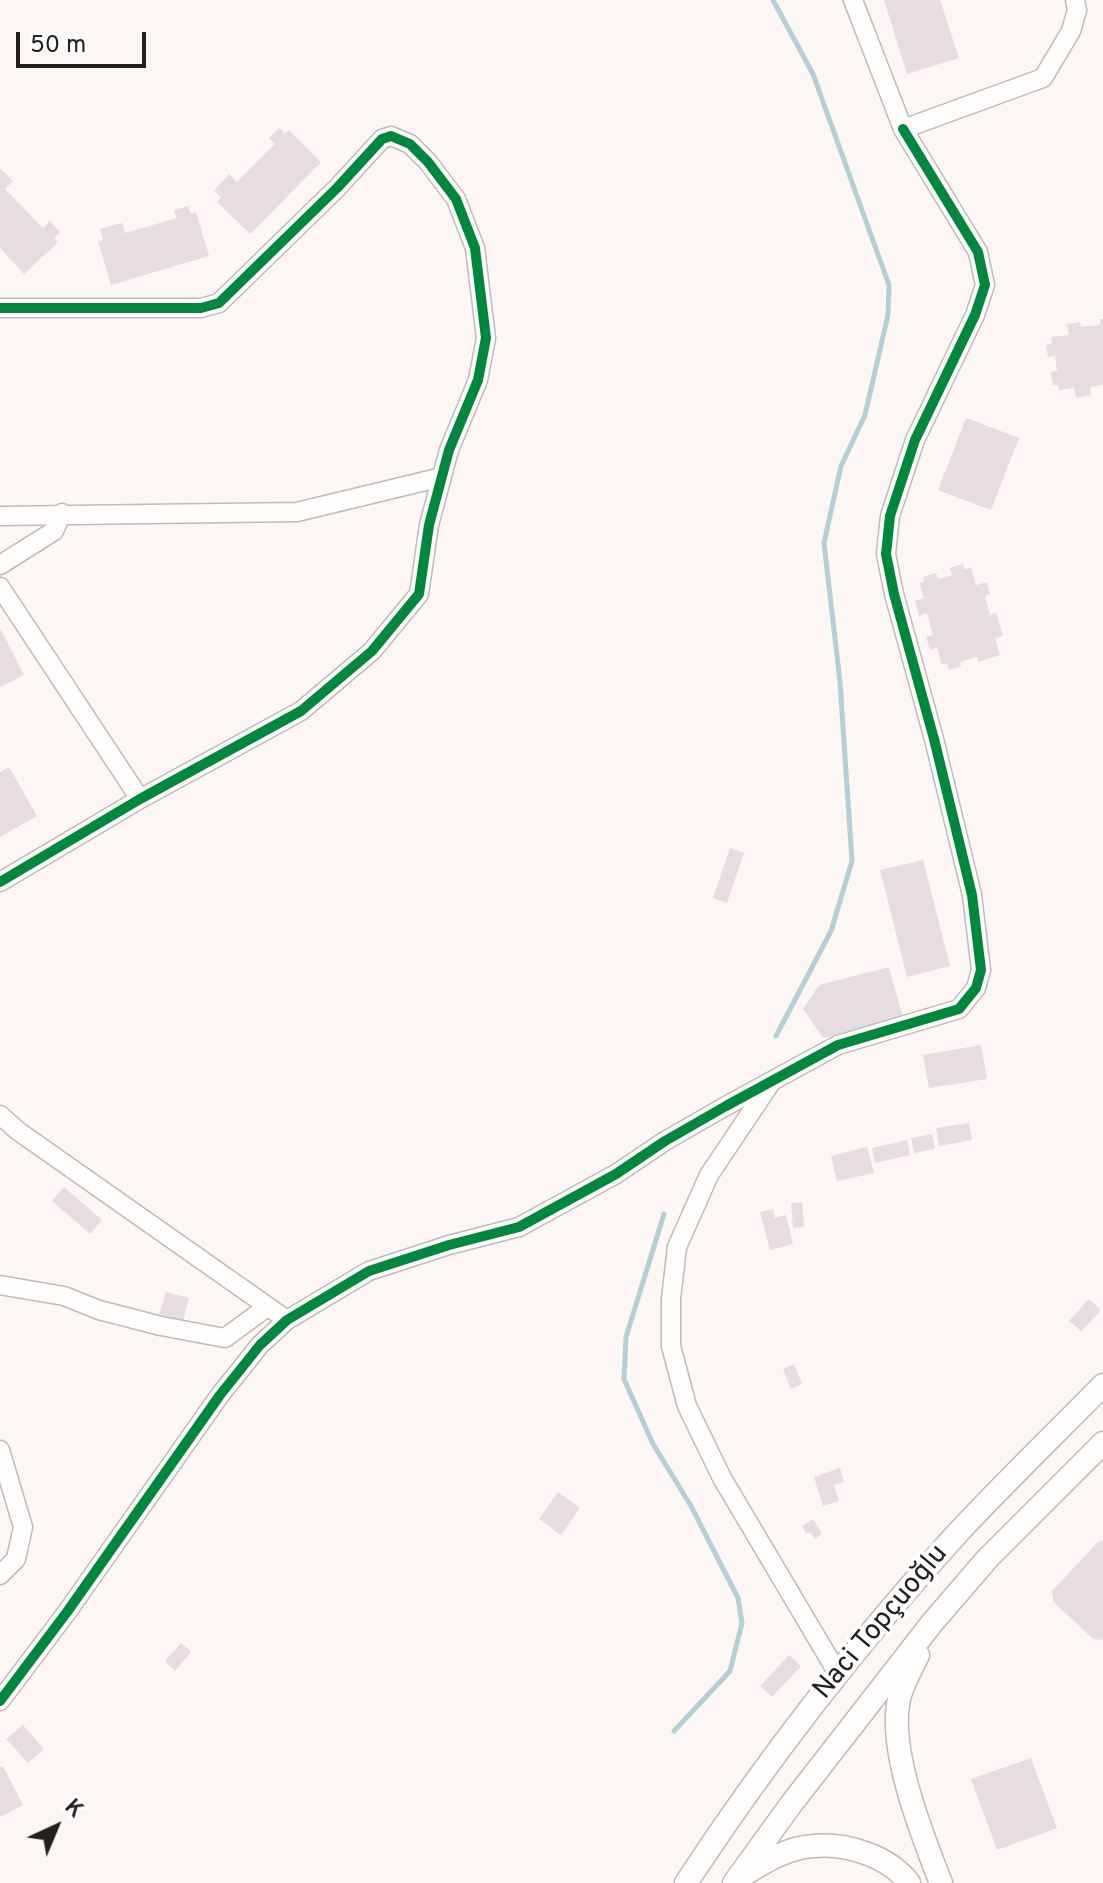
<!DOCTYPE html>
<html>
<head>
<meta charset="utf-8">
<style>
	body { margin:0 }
	#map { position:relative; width:1103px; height:1883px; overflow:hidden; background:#fcf6f4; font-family:Overpass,sans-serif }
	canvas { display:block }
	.north { position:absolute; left:16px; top:1787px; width:80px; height:80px; -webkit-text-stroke:6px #fff; paint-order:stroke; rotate:44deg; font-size:22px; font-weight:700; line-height:32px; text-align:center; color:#24201f }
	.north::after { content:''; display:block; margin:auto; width:28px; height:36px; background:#24201f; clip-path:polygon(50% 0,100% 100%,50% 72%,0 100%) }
	.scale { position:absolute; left:16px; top:32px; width:130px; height:36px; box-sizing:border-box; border:4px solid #24201f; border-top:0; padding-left:10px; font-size:24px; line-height:28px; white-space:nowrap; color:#24201f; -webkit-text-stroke:6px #fff; paint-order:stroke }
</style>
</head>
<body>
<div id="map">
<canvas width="1103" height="1883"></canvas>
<div class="north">K</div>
<div class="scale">50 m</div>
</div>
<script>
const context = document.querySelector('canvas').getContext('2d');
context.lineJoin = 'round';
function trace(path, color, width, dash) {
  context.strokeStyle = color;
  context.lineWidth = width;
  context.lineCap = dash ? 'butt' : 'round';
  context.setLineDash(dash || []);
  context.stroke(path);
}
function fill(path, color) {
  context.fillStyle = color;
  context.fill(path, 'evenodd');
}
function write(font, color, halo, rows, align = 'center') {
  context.font = font + ' Overpass,sans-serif';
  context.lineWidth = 8;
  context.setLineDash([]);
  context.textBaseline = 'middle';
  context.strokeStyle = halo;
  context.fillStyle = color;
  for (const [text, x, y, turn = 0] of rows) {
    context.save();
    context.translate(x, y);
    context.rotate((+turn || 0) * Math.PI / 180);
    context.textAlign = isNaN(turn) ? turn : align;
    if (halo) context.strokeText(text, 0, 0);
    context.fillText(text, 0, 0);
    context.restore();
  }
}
trace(new Path2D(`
	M773,0L813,74L889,285L888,315L865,415L841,466L824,543L840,682L852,861L831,931L776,1036
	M664,1214L626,1337L624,1379L653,1444L691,1506L738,1598L742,1623L730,1671L674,1731`), '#b5cfd6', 5);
fill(new Path2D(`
	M884,0H940L959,58L907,74Z
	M279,128L285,133L289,130L321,162L250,234L217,202L221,198L214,191L229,174L237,182L275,144L269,138Z
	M0,168L13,181L5,189L43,228L50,221L60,232L54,238L58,242L24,274L0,248Z
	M188,206L191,214L196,212L209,256L111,285L98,241L103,240L100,229L122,223L125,233L177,218L174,210Z
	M1100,319H1103V385L1090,387L1091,395L1076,398L1074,388L1059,390L1058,385L1053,386L1051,372L1057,371L1055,356L1048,357L1046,345L1052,344L1051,337L1069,335L1067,324L1080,322L1081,327L1100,325Z
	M966,418L1019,438L991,510L938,490Z
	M963,564L964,569L971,568L976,585L987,582L990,594L985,596L990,615L996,613L1003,636L995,638L1000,655L978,662L977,657L960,662L961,666L949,670L947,663L942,665L937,648L930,650L926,637L933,635L927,613L919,616L915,601L924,598L919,583L924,582L923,577L936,573L938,579L952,575L950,568Z
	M0,628L24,675L0,687Z
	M9,767L37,816L0,837V772Z
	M730,848L744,853L727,903L713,898Z
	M923,860L950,966L907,977L880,870Z
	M889,967L903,1018L823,1038L803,1009L819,985Z
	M981,1045L987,1079L929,1088L923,1055Z
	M969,1123L972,1140L939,1146L936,1128Z
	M932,1134L935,1149L914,1153L911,1138Z
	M907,1140L910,1155L875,1163L872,1148Z
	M867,1147L874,1173L837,1181L831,1156Z
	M64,1187L102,1220L90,1234L52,1201Z
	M802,1202L804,1227L793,1228L791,1203Z
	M773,1209L775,1218L786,1215L793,1244L770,1250L760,1212Z
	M166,1292L189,1298L183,1321L159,1314Z
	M1089,1299L1101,1310L1081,1331L1069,1321Z
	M794,1364L802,1384L791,1389L783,1369Z
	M840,1468L844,1482L834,1485L839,1501L823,1506L814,1477Z
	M558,1492L580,1508L561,1535L539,1519Z
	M813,1519L822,1534L815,1539L810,1532L806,1534L802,1526Z
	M1103,1541V1640L1093,1639L1054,1602L1052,1591L1098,1542Z
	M181,1643L191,1652L175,1671L165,1661Z
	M789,1655L801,1666L772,1697L760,1686Z
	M23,1725L44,1749L28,1763L6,1739Z
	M1031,1758L1057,1828L997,1850L971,1779Z
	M3,1766L23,1805L0,1817V1767Z`), '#e5dde1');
const minor = new Path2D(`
	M853,0L903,129L1043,78L1071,31L1077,10L1075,0
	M0,308H201L219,303L337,188L382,139L391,136L410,144L428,162L456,199L475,248L486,338L478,380L449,450L429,525L419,594L372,651L301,711L140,799L0,882
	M0,516L297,512L442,477
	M0,565L54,531L62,513
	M0,587L140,799
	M770,1084L709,1175L677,1247L671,1299V1346L687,1406L722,1478L837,1672
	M0,1115L18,1131L287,1320
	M0,1285L64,1296L99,1310L161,1326L225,1338L267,1307
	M0,1450L23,1527L16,1559L0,1575
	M0,1701L67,1612L220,1395L260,1345L287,1320L369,1271L449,1245L519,1227L616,1174L665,1141L726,1106L838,1045L959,1009L976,988L981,970L972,895L934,739L894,594L886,554L890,516L915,440L975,315L985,285L978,252L903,129`);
const major = new Path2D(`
	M918,1655C912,1668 904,1681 900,1695C886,1745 922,1835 941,1883
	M745,1874C766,1861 789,1847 814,1846C846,1843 889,1856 909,1883
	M686,1883C766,1761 856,1645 954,1537C1002,1485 1054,1435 1103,1385
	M734,1883L792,1803L932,1623L988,1558L1103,1443`);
trace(minor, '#c0bbb9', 21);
trace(major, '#c0bbb9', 25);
trace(minor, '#fffefd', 18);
trace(major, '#fffefd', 22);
trace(new Path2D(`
	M0,308H201L219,303L337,188L382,139L391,136L410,144L428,162L456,199L475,248L486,338L478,380L449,450L429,525L419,594L372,651L301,711L140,799L0,882
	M0,1701L67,1612L220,1395L260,1345L287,1320L369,1271L449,1245L519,1227L616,1174L665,1141L726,1106L838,1045L959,1009L976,988L981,970L972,895L934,739L894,594L886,554L890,516L915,440L975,315L985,285L978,252L903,129`), '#00873e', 10);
write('28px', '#24201f', '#fff', [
	["Naci Topçuoğlu",882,1623,-50]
]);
</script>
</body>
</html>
